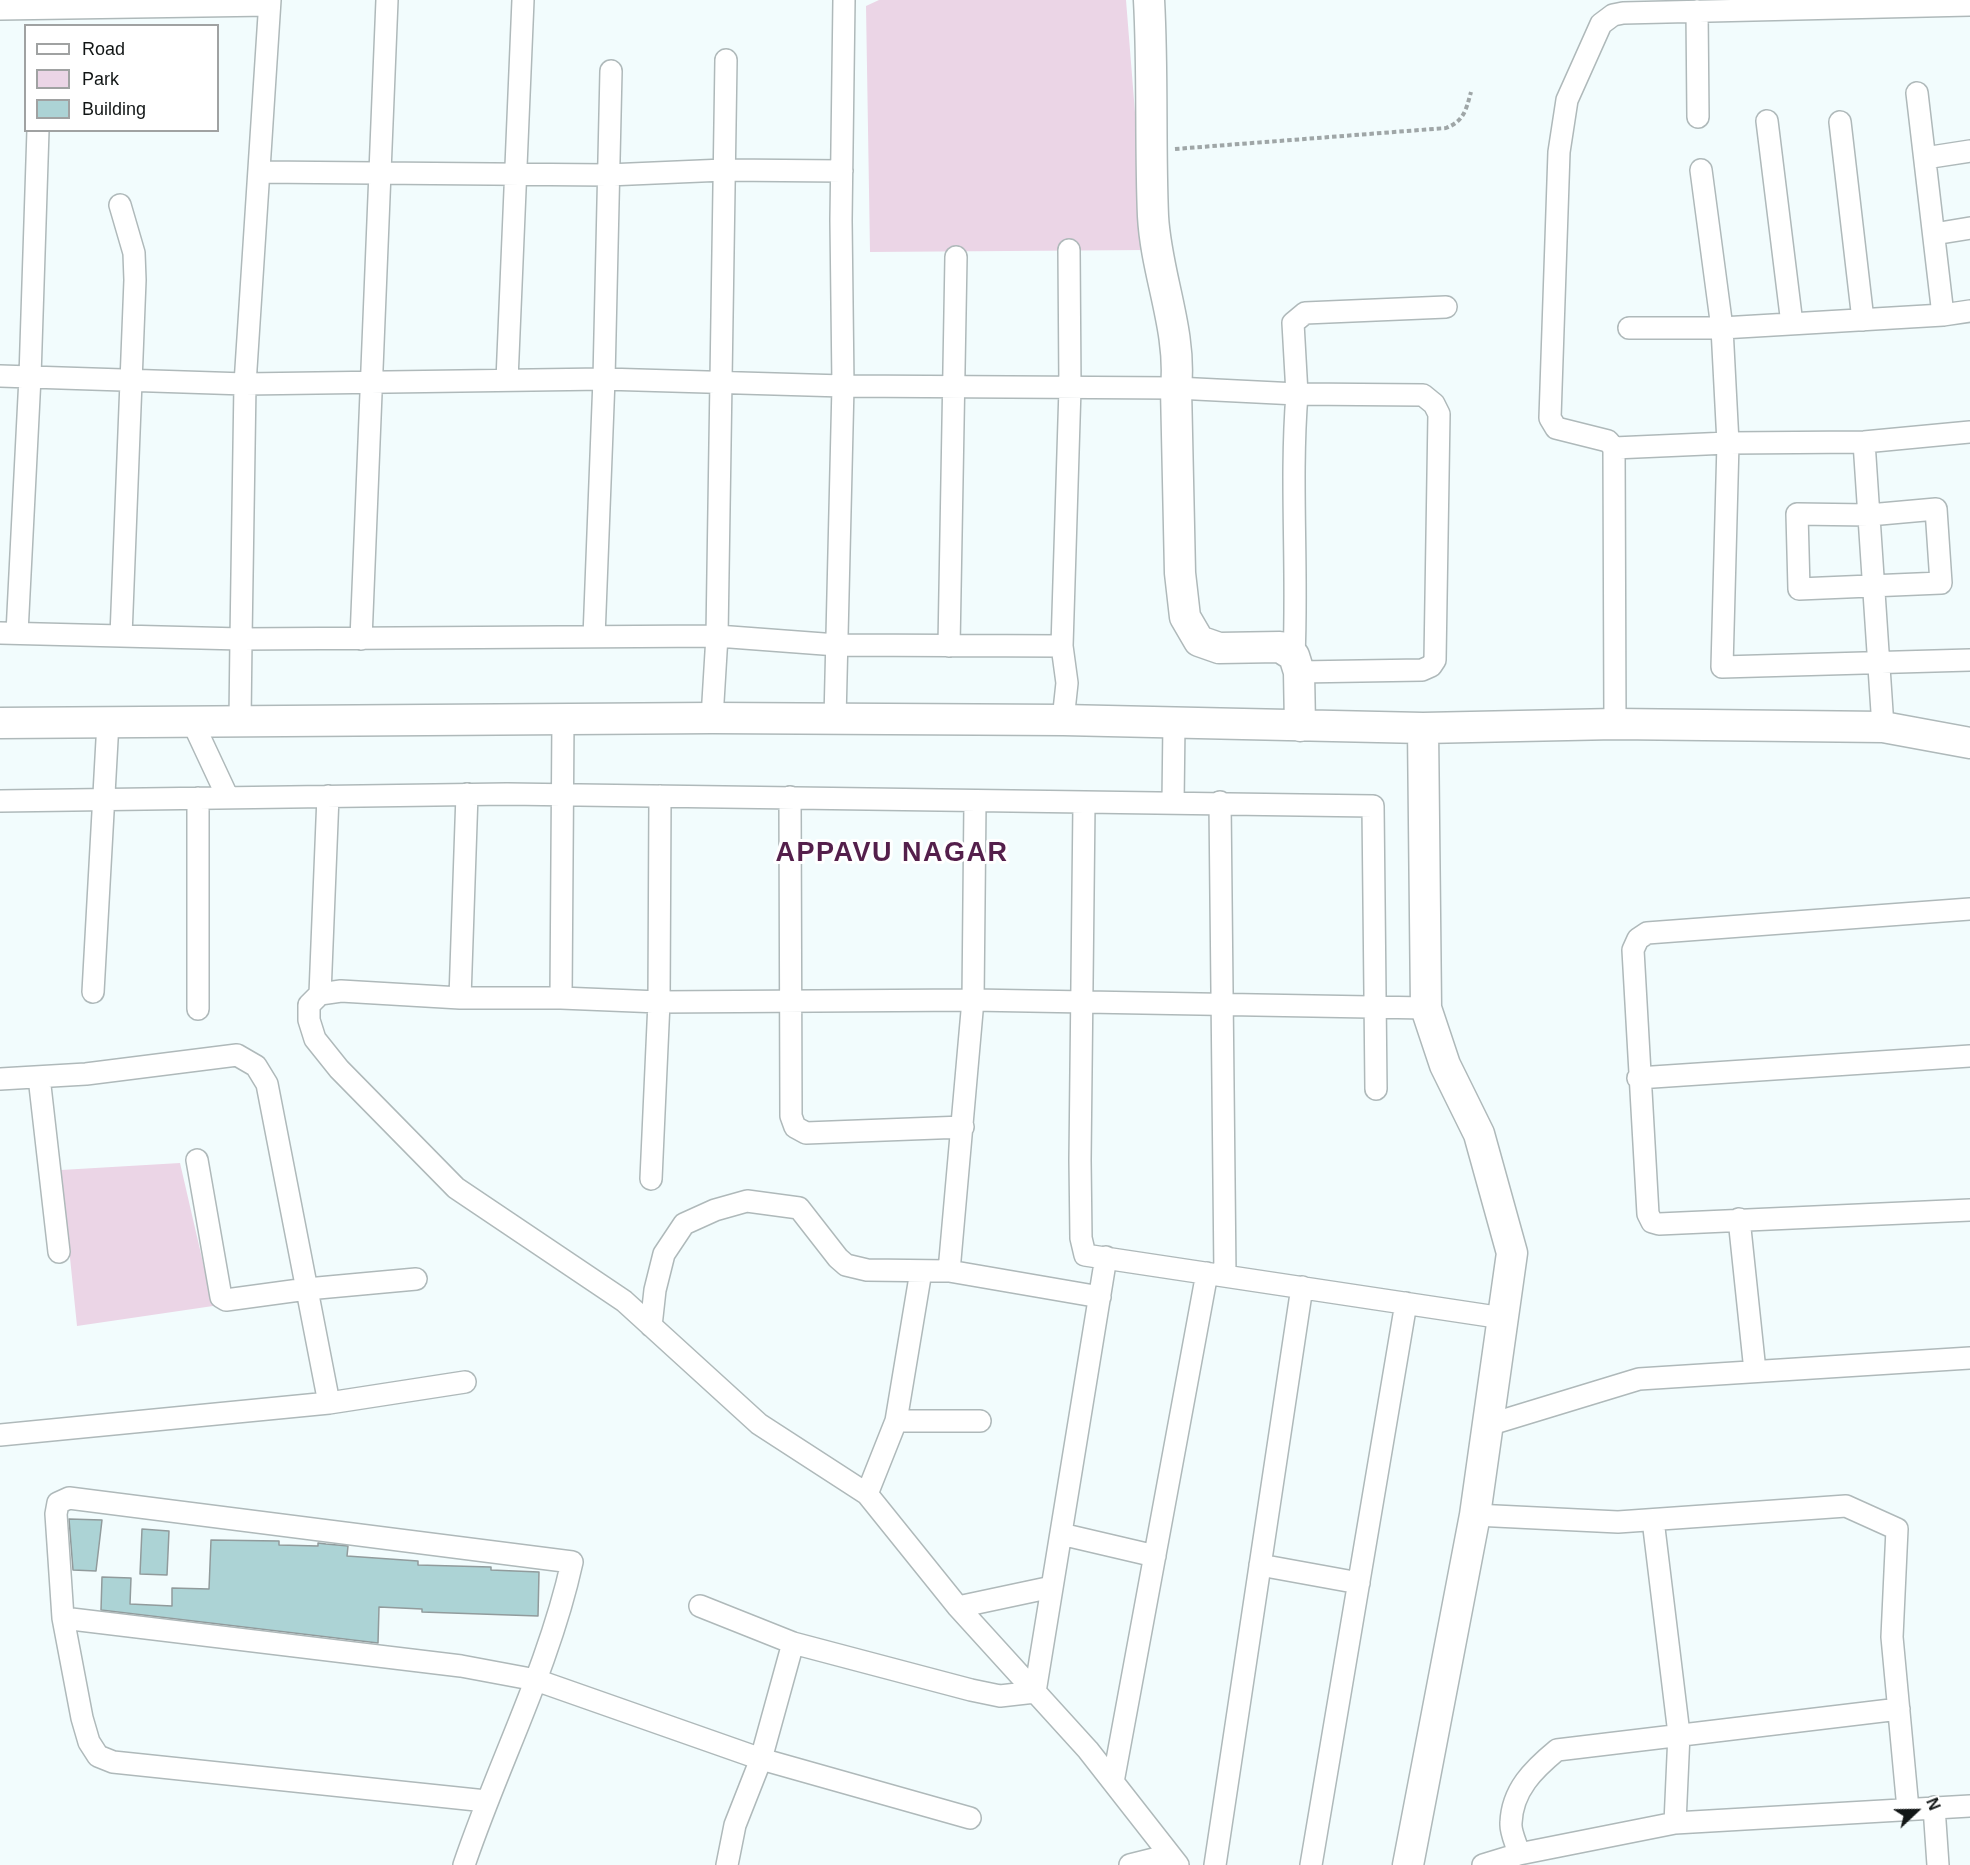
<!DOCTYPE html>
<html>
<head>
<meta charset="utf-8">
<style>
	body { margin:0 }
	#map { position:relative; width:1970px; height:1865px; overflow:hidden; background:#f2fcfd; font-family:Arial,sans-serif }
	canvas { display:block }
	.legend { position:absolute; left:24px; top:24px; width:195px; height:108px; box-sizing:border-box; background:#fff; border:2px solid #a0a2a2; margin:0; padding:8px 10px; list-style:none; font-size:18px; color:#121616 }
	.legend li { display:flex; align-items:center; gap:12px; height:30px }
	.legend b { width:30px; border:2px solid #a0a2a2 }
	.north { position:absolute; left:1886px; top:1781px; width:60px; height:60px; -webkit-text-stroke:4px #fff; paint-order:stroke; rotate:68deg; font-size:16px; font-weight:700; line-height:24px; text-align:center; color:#121616 }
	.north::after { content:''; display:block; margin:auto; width:21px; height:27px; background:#121616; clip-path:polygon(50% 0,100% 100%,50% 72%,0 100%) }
</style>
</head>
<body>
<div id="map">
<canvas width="1970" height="1865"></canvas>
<ul class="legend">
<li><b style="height:8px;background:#fff"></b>Road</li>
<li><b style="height:16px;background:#ebd5e6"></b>Park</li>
<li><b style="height:16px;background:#acd3d5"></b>Building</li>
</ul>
<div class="north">N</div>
</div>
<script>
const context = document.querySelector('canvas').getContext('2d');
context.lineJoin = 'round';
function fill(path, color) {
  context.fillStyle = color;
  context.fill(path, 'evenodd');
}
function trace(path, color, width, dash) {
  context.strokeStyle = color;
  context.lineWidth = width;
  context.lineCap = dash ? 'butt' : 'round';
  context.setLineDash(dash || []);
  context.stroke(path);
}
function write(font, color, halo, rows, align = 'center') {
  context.font = font + ' Arial,sans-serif';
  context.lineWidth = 6;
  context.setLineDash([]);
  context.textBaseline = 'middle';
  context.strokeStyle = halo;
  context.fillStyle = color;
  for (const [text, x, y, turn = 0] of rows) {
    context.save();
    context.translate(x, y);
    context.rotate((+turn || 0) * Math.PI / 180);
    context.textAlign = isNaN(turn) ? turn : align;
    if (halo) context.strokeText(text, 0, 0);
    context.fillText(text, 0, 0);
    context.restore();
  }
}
fill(new Path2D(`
	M879,0H1126L1146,250L870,252L866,6Z
	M180,1163L213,1306L77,1326L61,1170Z`), '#ebd5e6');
const building = new Path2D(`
	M69,1519L102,1520L96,1571L73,1570Z
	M142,1529L169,1531L167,1575L140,1574Z
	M211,1540L279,1541V1545L318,1546V1543L326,1544L348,1546L347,1556L418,1561V1565L491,1567V1570L539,1572L538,1616L422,1612V1609L379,1607L378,1643L101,1610L102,1577L131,1578L130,1604L172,1606V1588L209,1589Z`);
fill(building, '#acd3d5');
trace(building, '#919b9c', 1.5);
const street = new Path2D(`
	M0,9L269,5
	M1697,11L1698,117
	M726,60L717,636L837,645L1062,646L1067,683L1063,720
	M1917,93L1943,315L1722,328L1728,443L1722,667L1970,660
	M1767,121L1792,324
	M1840,122L1863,320
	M1925,158L1970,151
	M259,172L608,175L724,170L842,171
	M120,205L134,253L135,280L121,636
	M1934,234L1970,228
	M1943,315L1970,311
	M1629,328H1722L1701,170
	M0,376L245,384L604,379L843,386L1176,388L1297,394C1290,481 1298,569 1294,656
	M507,380L523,0
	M1864,442L1883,727
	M1614,448L1728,443L1864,442L1970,432
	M1936,509L1941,583L1799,589L1797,514L1869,515Z
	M0,633L241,639L245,384L270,0
	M17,633L30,377L38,130
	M594,637L604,379L611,71
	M361,639L387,0
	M949,646L956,257
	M1062,646L1070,388L1069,250
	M1299,672L1422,670L1431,666L1435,660L1439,414L1434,404L1423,395L1297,394L1293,323L1305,313L1446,307
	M835,719L843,386L841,220L844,0
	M192,721L228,798
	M240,721L241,639L717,636L712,718
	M1615,724L1614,448L1608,441L1556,428L1550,418L1559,152L1567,100L1601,24L1613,15L1623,13L1970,5
	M790,797L791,1116L795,1127L806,1133L963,1127
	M0,801L507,794L1373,806L1376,1089
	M1220,802L1225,1275
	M1173,803L1174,723
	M1084,804L1080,1160L1081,1238L1085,1255L1503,1318
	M1970,909L1647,933L1638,939L1633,950L1648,1214L1652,1222L1659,1224L1970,1210
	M93,992L108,722
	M320,994L328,796
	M460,998L467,794
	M561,998L563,719
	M198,1009V798
	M39,1077L59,1252
	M1638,1078L1970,1056
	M0,1079L86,1074L237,1055L256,1066L267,1084L329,1403L0,1435
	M197,1160L221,1297L226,1300L307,1289L416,1279
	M651,1179L659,1002L660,796
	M1739,1219L1755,1371
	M949,1271L973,1000L975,802
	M651,1326L655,1290L664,1254L684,1224L715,1210L747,1201L799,1208L838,1258L846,1265L867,1270L949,1271L1100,1297
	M329,1403L465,1382
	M896,1421H980
	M1488,1425L1639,1379L1970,1358
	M867,1494L896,1421L921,1271
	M1475,1515L1618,1522L1846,1506L1897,1529L1892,1637L1908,1809
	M1653,1520L1679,1734L1675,1823
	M1061,1534L1155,1556
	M1260,1565L1359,1583
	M700,1606L793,1643L971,1690L1000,1696L1035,1692L1106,1257
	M958,1607L1052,1587
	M63,1618L461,1666L536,1680L761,1759L970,1818
	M1113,1782L1207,1273
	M1934,1807L1938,1865
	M1519,1854C1517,1845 1510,1832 1511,1823C1512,1790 1534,1769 1557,1750L1899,1709
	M464,1865C498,1764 549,1667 572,1562L69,1498L58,1503L56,1514L63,1618L82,1718L89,1742L98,1756L113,1762L486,1801
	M727,1865L735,1825L761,1759L793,1643
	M1130,1865L1170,1855
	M1178,1865L1088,1750L958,1607L867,1494L759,1424L624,1301L456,1188L339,1069L315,1039L309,1020V1005L320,994L341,991L460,998H561L659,1002L973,1000L1426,1008
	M1215,1865L1302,1287
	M1311,1865L1406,1303
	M1483,1865L1519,1854L1675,1823L1970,1806`);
const secondary = new Path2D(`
	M1149,0C1153,72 1150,144 1153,216C1156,274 1182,330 1176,388L1180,573L1185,617L1199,641L1219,648L1280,647L1294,656L1299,672L1300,726
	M0,723L712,718L1063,720L1423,728L1615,724L1883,727L1970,743
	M1408,1865L1475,1515L1512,1253L1479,1134L1445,1065L1426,1008L1423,728`);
trace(street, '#afb9ba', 24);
trace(secondary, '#afb9ba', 33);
trace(new Path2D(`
	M1175,149L1446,128C1464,121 1466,110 1471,92`), '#9fa6a7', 4, [4.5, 3]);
trace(street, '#fff', 21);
trace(secondary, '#fff', 30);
context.letterSpacing = '1.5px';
write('bold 27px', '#541f4b', '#fff', [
	["APPAVU NAGAR",892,854]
]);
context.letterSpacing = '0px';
</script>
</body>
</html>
